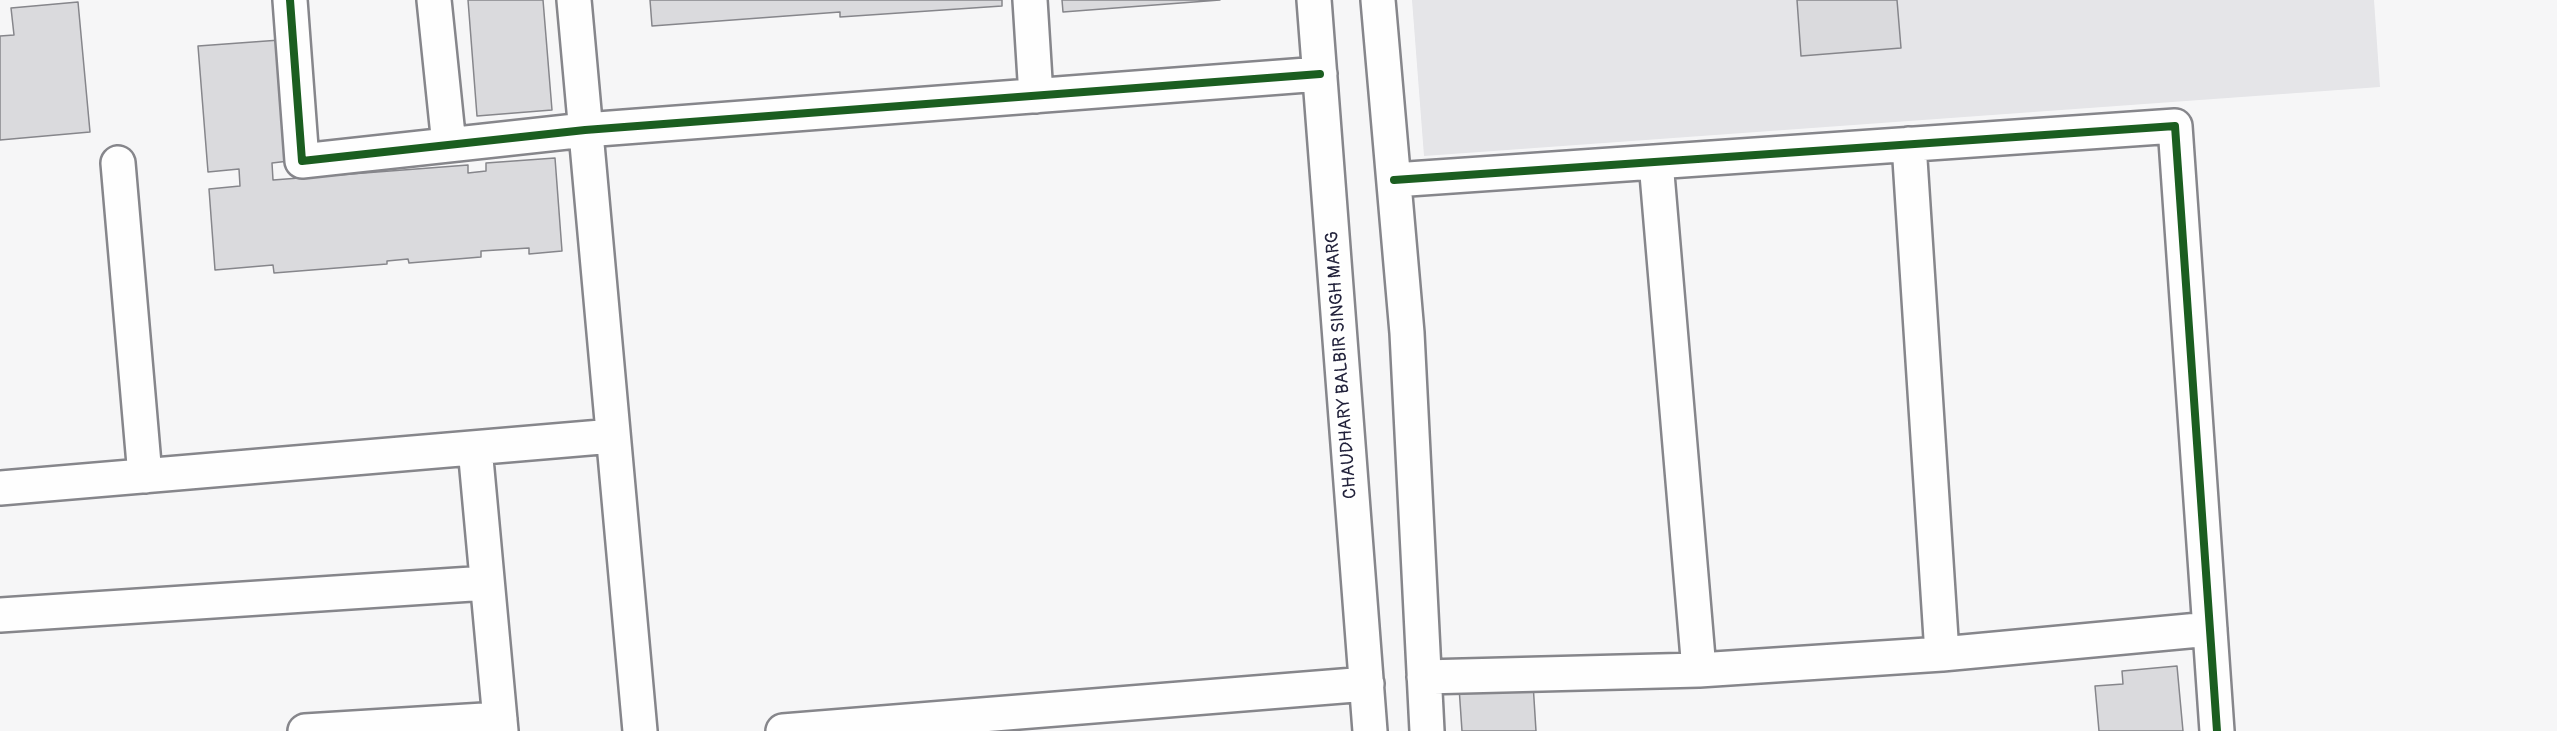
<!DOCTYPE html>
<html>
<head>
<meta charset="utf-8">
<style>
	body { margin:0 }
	canvas { display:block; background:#f6f6f7 }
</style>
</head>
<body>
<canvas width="2557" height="731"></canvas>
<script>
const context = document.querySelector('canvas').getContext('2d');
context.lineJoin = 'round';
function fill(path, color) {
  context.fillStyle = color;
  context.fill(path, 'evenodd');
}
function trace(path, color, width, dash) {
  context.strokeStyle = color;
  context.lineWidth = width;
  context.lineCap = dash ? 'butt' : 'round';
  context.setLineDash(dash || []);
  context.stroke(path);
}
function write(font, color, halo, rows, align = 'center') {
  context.font = font + ' Pangolin,sans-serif';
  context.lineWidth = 4.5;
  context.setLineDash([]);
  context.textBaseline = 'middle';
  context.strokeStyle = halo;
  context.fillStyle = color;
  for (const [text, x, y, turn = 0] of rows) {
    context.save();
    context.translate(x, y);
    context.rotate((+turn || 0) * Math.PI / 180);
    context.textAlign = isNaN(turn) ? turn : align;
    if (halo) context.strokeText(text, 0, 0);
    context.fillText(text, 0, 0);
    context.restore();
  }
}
fill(new Path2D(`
	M1412,0H2374L2380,87L1424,156Z`), '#e5e5e8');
const building = new Path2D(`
	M468,0H543L552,110L477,116Z
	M650,0H1002V6L840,17V12L652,26Z
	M1062,0H1220L1063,12Z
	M1797,0H1897L1901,48L1801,56Z
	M78,2L90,132L0,140V36L14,35L11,8Z
	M280,40L289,161L272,163L273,180L468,165V173L486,171V163L555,158L562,251L529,254V248L481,251V257L409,263L408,259L387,261V264L274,273L273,265L215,270L209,189L240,186L239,169L208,172L198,46Z
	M2177,666L2183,731H2099L2095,686L2123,684L2122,671Z
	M1533,683L1536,731H1462L1459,687Z`);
fill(building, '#dadadd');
trace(building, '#86868b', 1.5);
const minor = new Path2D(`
	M290,0L302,161L585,130L1320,74
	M434,0L449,145
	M574,0L640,731
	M1030,0L1036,96
	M1314,0L1370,731
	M1378,0L1407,333L1427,731
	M1909,144L1942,654
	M1656,162L1699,670
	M118,163L145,476
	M1394,180L2175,126L2217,731
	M475,448L501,731
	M0,488L613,436
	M0,615L487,583
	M1424,677L1699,670L1942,654L2210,629
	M305,731L500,719
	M783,731L1367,684`);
trace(minor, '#86868b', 38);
trace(minor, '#fefefe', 33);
trace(new Path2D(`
	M290,0L302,161L585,130L1320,74
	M1394,180L2175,126L2217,731`), '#1b5e20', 8);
write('18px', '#22223b', '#fff', [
	["CHAUDHARY BALBIR SINGH MARG",1342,365,-94]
]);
</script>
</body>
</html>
